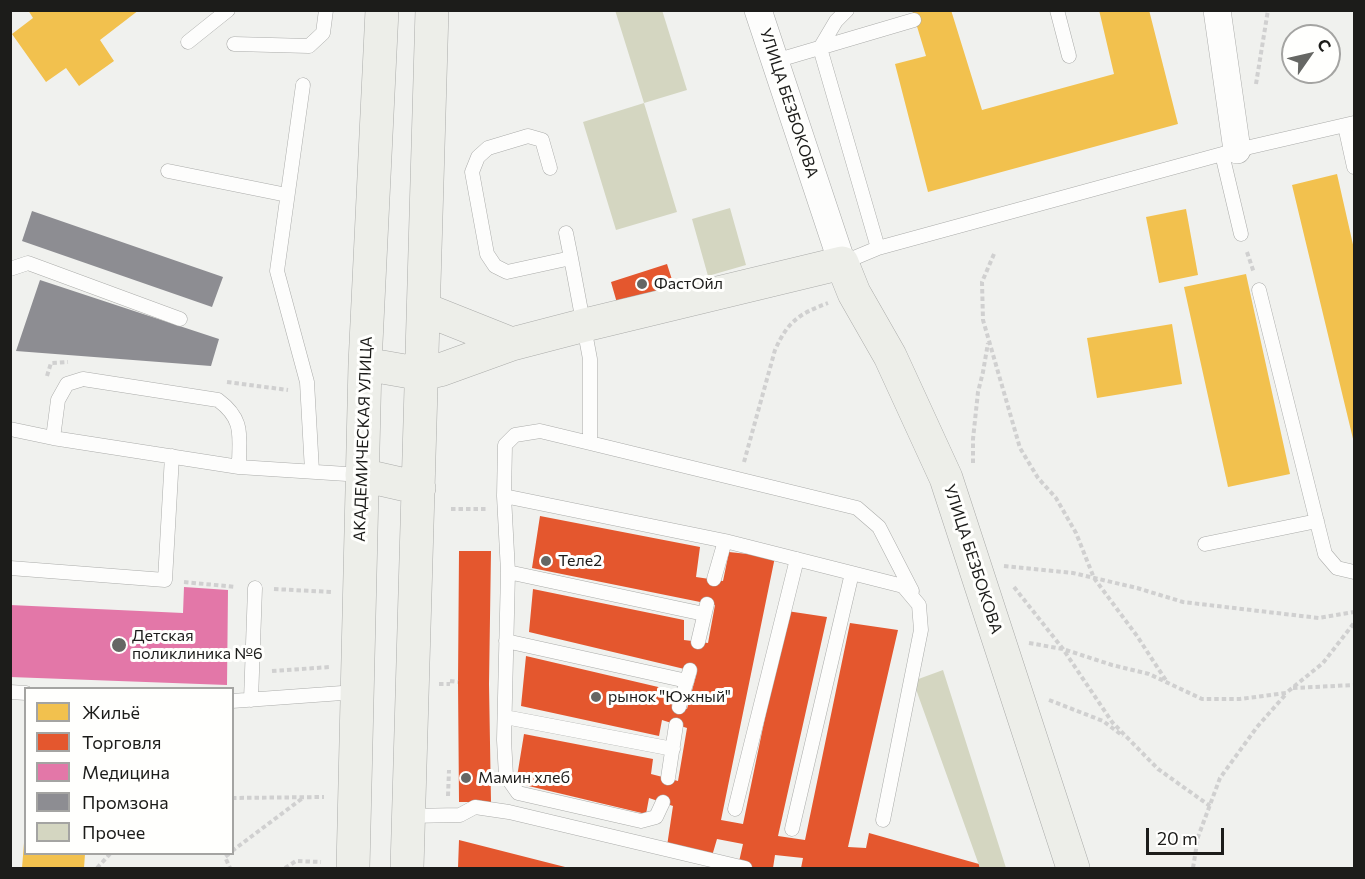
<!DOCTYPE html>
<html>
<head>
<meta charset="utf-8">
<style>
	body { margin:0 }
	#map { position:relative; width:1365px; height:879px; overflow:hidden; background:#f0f1ee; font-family:Commissioner,sans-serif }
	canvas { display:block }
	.frame { position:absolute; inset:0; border:12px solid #1c1c1a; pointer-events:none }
	.legend { position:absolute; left:24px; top:687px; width:210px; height:168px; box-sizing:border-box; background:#fffffd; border:2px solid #a4a4a2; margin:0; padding:8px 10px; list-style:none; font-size:18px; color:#1c1c1a }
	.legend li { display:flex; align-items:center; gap:12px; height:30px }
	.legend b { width:30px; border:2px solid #a4a4a2 }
	.north { position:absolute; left:1281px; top:24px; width:60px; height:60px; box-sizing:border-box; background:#fffffd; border:2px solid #a4a4a2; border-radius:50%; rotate:56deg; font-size:16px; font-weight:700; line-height:24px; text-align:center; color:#1c1c1a }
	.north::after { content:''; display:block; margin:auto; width:21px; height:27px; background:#666764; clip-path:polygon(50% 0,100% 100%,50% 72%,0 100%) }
	.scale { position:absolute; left:1146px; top:828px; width:78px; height:27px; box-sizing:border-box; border:3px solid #1c1c1a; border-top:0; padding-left:8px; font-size:18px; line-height:21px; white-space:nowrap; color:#1c1c1a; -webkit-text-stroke:4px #fffffd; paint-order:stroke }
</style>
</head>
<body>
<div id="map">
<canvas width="1365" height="879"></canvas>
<div class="frame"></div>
<ul class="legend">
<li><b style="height:16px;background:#f2c14e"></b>Жильё</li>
<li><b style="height:16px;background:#e4572e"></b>Торговля</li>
<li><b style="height:16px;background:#e377a8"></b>Медицина</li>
<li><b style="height:16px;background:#8d8d92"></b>Промзона</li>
<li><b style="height:16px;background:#d4d6c1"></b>Прочее</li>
</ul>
<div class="north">С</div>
<div class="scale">20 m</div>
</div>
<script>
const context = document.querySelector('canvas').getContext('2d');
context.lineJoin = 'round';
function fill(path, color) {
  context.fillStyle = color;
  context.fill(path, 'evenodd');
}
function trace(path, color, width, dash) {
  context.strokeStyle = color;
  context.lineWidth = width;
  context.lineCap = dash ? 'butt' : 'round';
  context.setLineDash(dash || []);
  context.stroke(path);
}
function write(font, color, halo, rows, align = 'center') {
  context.font = font + ' Commissioner,sans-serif';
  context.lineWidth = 6;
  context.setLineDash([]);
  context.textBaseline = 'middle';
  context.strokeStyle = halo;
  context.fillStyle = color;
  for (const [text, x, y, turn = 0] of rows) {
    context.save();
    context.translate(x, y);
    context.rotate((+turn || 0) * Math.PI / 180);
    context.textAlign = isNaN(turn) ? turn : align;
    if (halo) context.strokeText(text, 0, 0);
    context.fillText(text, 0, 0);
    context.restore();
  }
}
fill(new Path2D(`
	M28,10H139L100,40L114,61L79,86L66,68L46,82L12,34L33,18Z
	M912,10H951L982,110L1114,74L1099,10H1149L1178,124L928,192L895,64L926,56Z
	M1337,174L1354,249V443L1292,185Z
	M1186,209L1198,275L1159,283L1146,217Z
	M1246,274L1290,474L1228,487L1184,287Z
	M1172,324L1182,384L1097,398L1087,338Z
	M24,843H26V854H85L84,868H22Z`), '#f2c14e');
fill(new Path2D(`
	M667,264L674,286L617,303L611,282Z
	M540,516L700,547L696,577L723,581L729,552L775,557L721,820L743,824L787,611L827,617L778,836L805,840L850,623L898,630L848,847L866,848L869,833L979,864L980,868H801L803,858L775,855L773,868H752L738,866L743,844L717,839L712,856L667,846L673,806L649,798L646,814L516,783L524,734L653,759L651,774L678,781L687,728L662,720L659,736L521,706L526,656L671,690L670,704L687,709L697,672L529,632L533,589L684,620V640L708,643L715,605L532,568Z
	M459,551H491L489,684L491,802H459L458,682Z
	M459,840L569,868H458Z`), '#e4572e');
fill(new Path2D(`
	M184,587L228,590L227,685L10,677V605L183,613Z`), '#e377a8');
fill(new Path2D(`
	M32,211L223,277L212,307L22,241Z
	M40,280L219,339L211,366L16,351Z`), '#8d8d92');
fill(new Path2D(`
	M615,10H662L687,90L644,103Z
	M644,103L677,212L616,230L583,122Z
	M730,208L746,265L708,276L692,219Z
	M943,670L1006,868H980L913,681Z`), '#d4d6c1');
const lane = new Path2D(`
	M847,10L836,21L820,48L878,248
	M1057,10L1069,56
	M188,42L228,10
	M234,44L309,46L323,33L326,10
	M775,61L914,20
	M303,85L277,271L307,382L312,471
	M1345,126L1354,167
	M1222,154L1241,234
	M550,168L542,140L528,136L488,148L478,157L472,172L487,254L495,266L507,272L571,258L566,233
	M168,171L287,195
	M571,258L590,359V443L540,431L515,435L505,445L504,496L508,572L504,740L506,776L518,793L641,821L656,817L663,802
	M842,263L878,248L1237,150L1354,123
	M10,269L28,263L180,319
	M1259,290L1325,554L1337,568L1354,572
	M10,429L53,438L239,467L362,475
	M53,438L58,400L67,384L83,379L218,400C245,420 239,436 239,467
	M590,443L857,508L879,527L912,591
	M504,496L725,541L714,579
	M725,541L903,586L919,605L921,630L883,820
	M1205,544L1317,521
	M10,568L165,580L172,456
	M508,572L704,614
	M506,641L687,681
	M698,642L707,604
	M10,692L26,693
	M251,700L255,588
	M232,701L356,692
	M679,707L690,670
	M505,717L673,749
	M668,778L676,725
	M735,809L797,559
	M409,816L460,815L475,807L509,812L745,868
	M792,829L852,573`);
const street = new Path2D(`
	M758,10L842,263
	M1217,10L1237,150`);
const secondary = new Path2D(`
	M424,309L512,344
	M365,364L422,374L440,370L512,344L585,325L842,263L854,293L890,356L946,478L1073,868
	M362,475L419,488
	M353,868L365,364L382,10
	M407,868L432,10`);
trace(lane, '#abacaa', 15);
trace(street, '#abacaa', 28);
trace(secondary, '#abacaa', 34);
trace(new Path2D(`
	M1256,84L1268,10
	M1247,252L1254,273
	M994,254L982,282L983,320L1020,448L1038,478L1056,498L1076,533L1094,578L1137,636L1167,682
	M47,376L51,363L68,362
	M227,382L288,390
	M744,462L775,350C788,321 799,314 828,303
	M973,463V439L978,392L983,372L988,343
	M451,509H487
	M1004,566L1073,573L1137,588L1183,602L1319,618L1354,612
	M184,582L236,587
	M1014,587L1063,649L1112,722L1158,769L1210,806
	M274,589L332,592
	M1029,643L1063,649L1112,665L1149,674L1202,699H1240L1286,693L1323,663L1354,623
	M272,671L330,667
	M450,681L458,682
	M439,684H450
	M1293,688L1354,685
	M1049,700L1103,721L1123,736
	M448,796L449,770
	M232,798L324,797
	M232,851L304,797
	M229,854L225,857L230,868
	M97,868L110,854
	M285,868L296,861L321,862
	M1193,868L1198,837L1220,778L1257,727L1286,694`), '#d0d0d0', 4, [4.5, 3]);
trace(lane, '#fdfdfc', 14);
trace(street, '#fdfdfc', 27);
trace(secondary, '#edeee9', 33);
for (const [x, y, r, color] of [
	[642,284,6,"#666764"],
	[546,561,6,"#666764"],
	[119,645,8,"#666764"],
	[596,697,6,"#666764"],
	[466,778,6,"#666764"]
]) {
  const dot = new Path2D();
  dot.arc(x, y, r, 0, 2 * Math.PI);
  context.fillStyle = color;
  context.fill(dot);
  trace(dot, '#fffffd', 2);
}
write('16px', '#1c1c1a', '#fffffd', [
	["УЛИЦА БЕЗБОКОВА",789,103,72],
	["АКАДЕМИЧЕСКАЯ УЛИЦА",363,439,-88],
	["УЛИЦА БЕЗБОКОВА",973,559,72]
]);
write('16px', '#1c1c1a', '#fffffd', [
	["ФастОйл",654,284],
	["Теле2",558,561],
	["Детская",132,636],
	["поликлиника №6",132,654],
	["рынок \"Южный\"",608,697],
	["Мамин хлеб",478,778]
], 'left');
</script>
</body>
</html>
